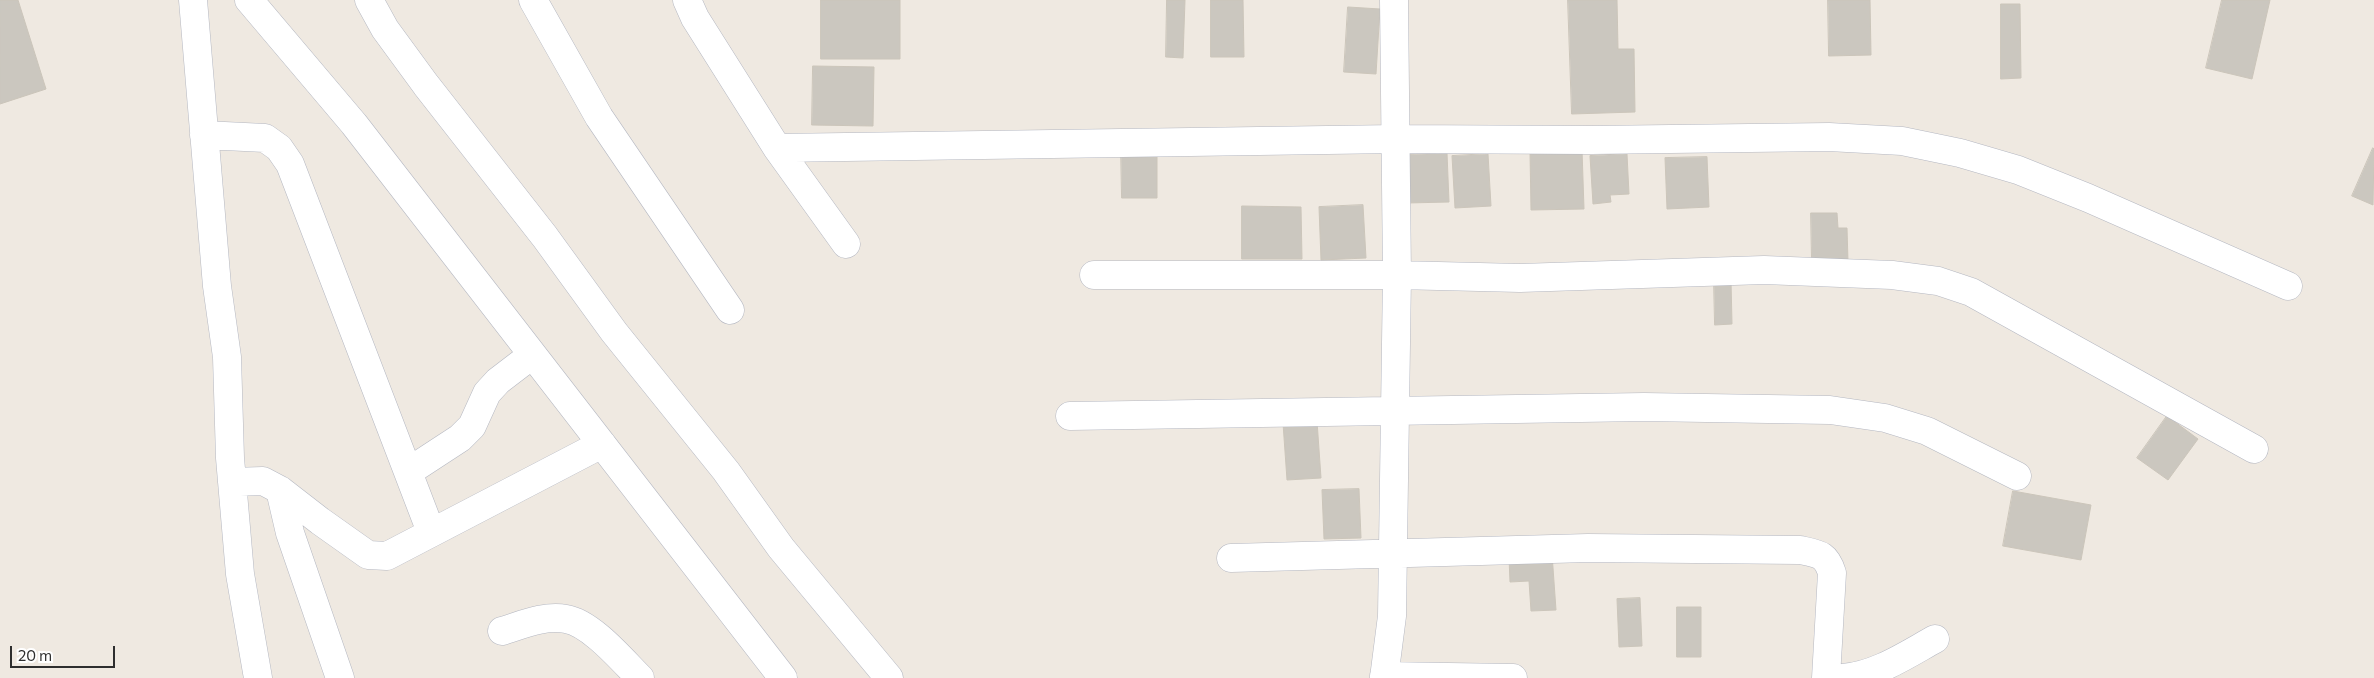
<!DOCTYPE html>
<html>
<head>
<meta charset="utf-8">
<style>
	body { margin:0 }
	#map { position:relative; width:2374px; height:678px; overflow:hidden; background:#efe9e1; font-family:Commissioner,sans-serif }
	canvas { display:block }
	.scale { position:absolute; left:10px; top:646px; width:105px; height:22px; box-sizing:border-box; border:2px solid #2e2e2e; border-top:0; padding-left:6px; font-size:15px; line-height:18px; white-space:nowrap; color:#2e2e2e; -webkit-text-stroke:4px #fff; paint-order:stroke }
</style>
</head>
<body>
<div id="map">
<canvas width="2374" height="678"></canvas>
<div class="scale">20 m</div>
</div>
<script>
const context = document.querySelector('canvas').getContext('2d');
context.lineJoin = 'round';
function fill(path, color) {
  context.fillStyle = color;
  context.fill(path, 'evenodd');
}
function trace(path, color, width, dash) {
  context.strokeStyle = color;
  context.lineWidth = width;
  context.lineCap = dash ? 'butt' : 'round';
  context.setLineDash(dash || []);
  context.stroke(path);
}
const building = new Path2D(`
	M0,0H18L46,89L0,104Z
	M821,0H900V59H821Z
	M1167,0H1185L1183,58L1166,57Z
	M1211,0H1243L1244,57H1211Z
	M1568,0H1617L1618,49H1634L1635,112L1572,114Z
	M1828,0H1870L1871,55L1829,56Z
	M2222,0H2270L2252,79L2206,68Z
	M2001,4H2020L2021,78L2001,79Z
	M1348,7L1380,9L1376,74L1344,72Z
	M813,66L874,67L873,126L812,125Z
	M1121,148H1157V198H1122Z
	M2373,148L2374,149L2373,205L2352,196Z
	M1582,150L1584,209L1531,210L1530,151Z
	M1447,153L1449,202L1407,203L1405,155Z
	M1488,154L1491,206L1455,208L1452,156Z
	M1627,154L1629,194L1610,195L1611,202L1593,204L1590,156Z
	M1707,157L1709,207L1667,209L1665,158Z
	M1363,205L1366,258L1321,260L1319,207Z
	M1242,206L1301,207L1302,259H1242Z
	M1811,213H1837L1838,228H1847L1848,262L1812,263Z
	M1714,281H1731L1732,324L1715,325Z
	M2167,416L2198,439L2168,480L2137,458Z
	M1317,421L1321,478L1287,480L1283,423Z
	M1359,489L1361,538L1324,539L1322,490Z
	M2013,491L2091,505L2081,560L2003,546Z
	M1552,554L1556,610L1531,611L1529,581L1510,582L1509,557Z
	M1640,598L1642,646L1619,647L1617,599Z
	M1677,607H1701V657H1677Z`);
fill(building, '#cbc7bf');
trace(building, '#cbc5ba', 1);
const street = new Path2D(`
	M193,0L217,286L227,357L230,458L240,574L258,678
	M249,0L354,124L783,678
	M369,0L385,29L426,85L545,237L614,332L726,471L781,548L889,678
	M533,0L599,117L730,310
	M687,0L695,18L777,148L846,244
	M204,135L265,138L279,148L290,164L431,532
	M777,148L1396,139L1591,140L1829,137L1902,141L1960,153L2018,170L2088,198L2288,286
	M1094,275H1397L1520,278L1764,270L1892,275L1938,281L1971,292L2254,449
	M1070,416L1644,407L1830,410L1885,418L1927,431L2017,476
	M408,472L460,438L472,426L487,393L498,381L532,355
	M232,482L263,481L280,490L320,521L368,555L387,556L602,444
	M280,490L290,533L340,678
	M1231,558L1588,548L1800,550C1819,554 1826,554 1832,573L1826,678
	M502,631C522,625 544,615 566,619C591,623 622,660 640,678
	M1384,676L1513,678
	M1384,678L1392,616L1397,275L1394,0
	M1843,678C1877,675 1906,655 1935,639`);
trace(street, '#b4b7c1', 29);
trace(street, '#fff', 28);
</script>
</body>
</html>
